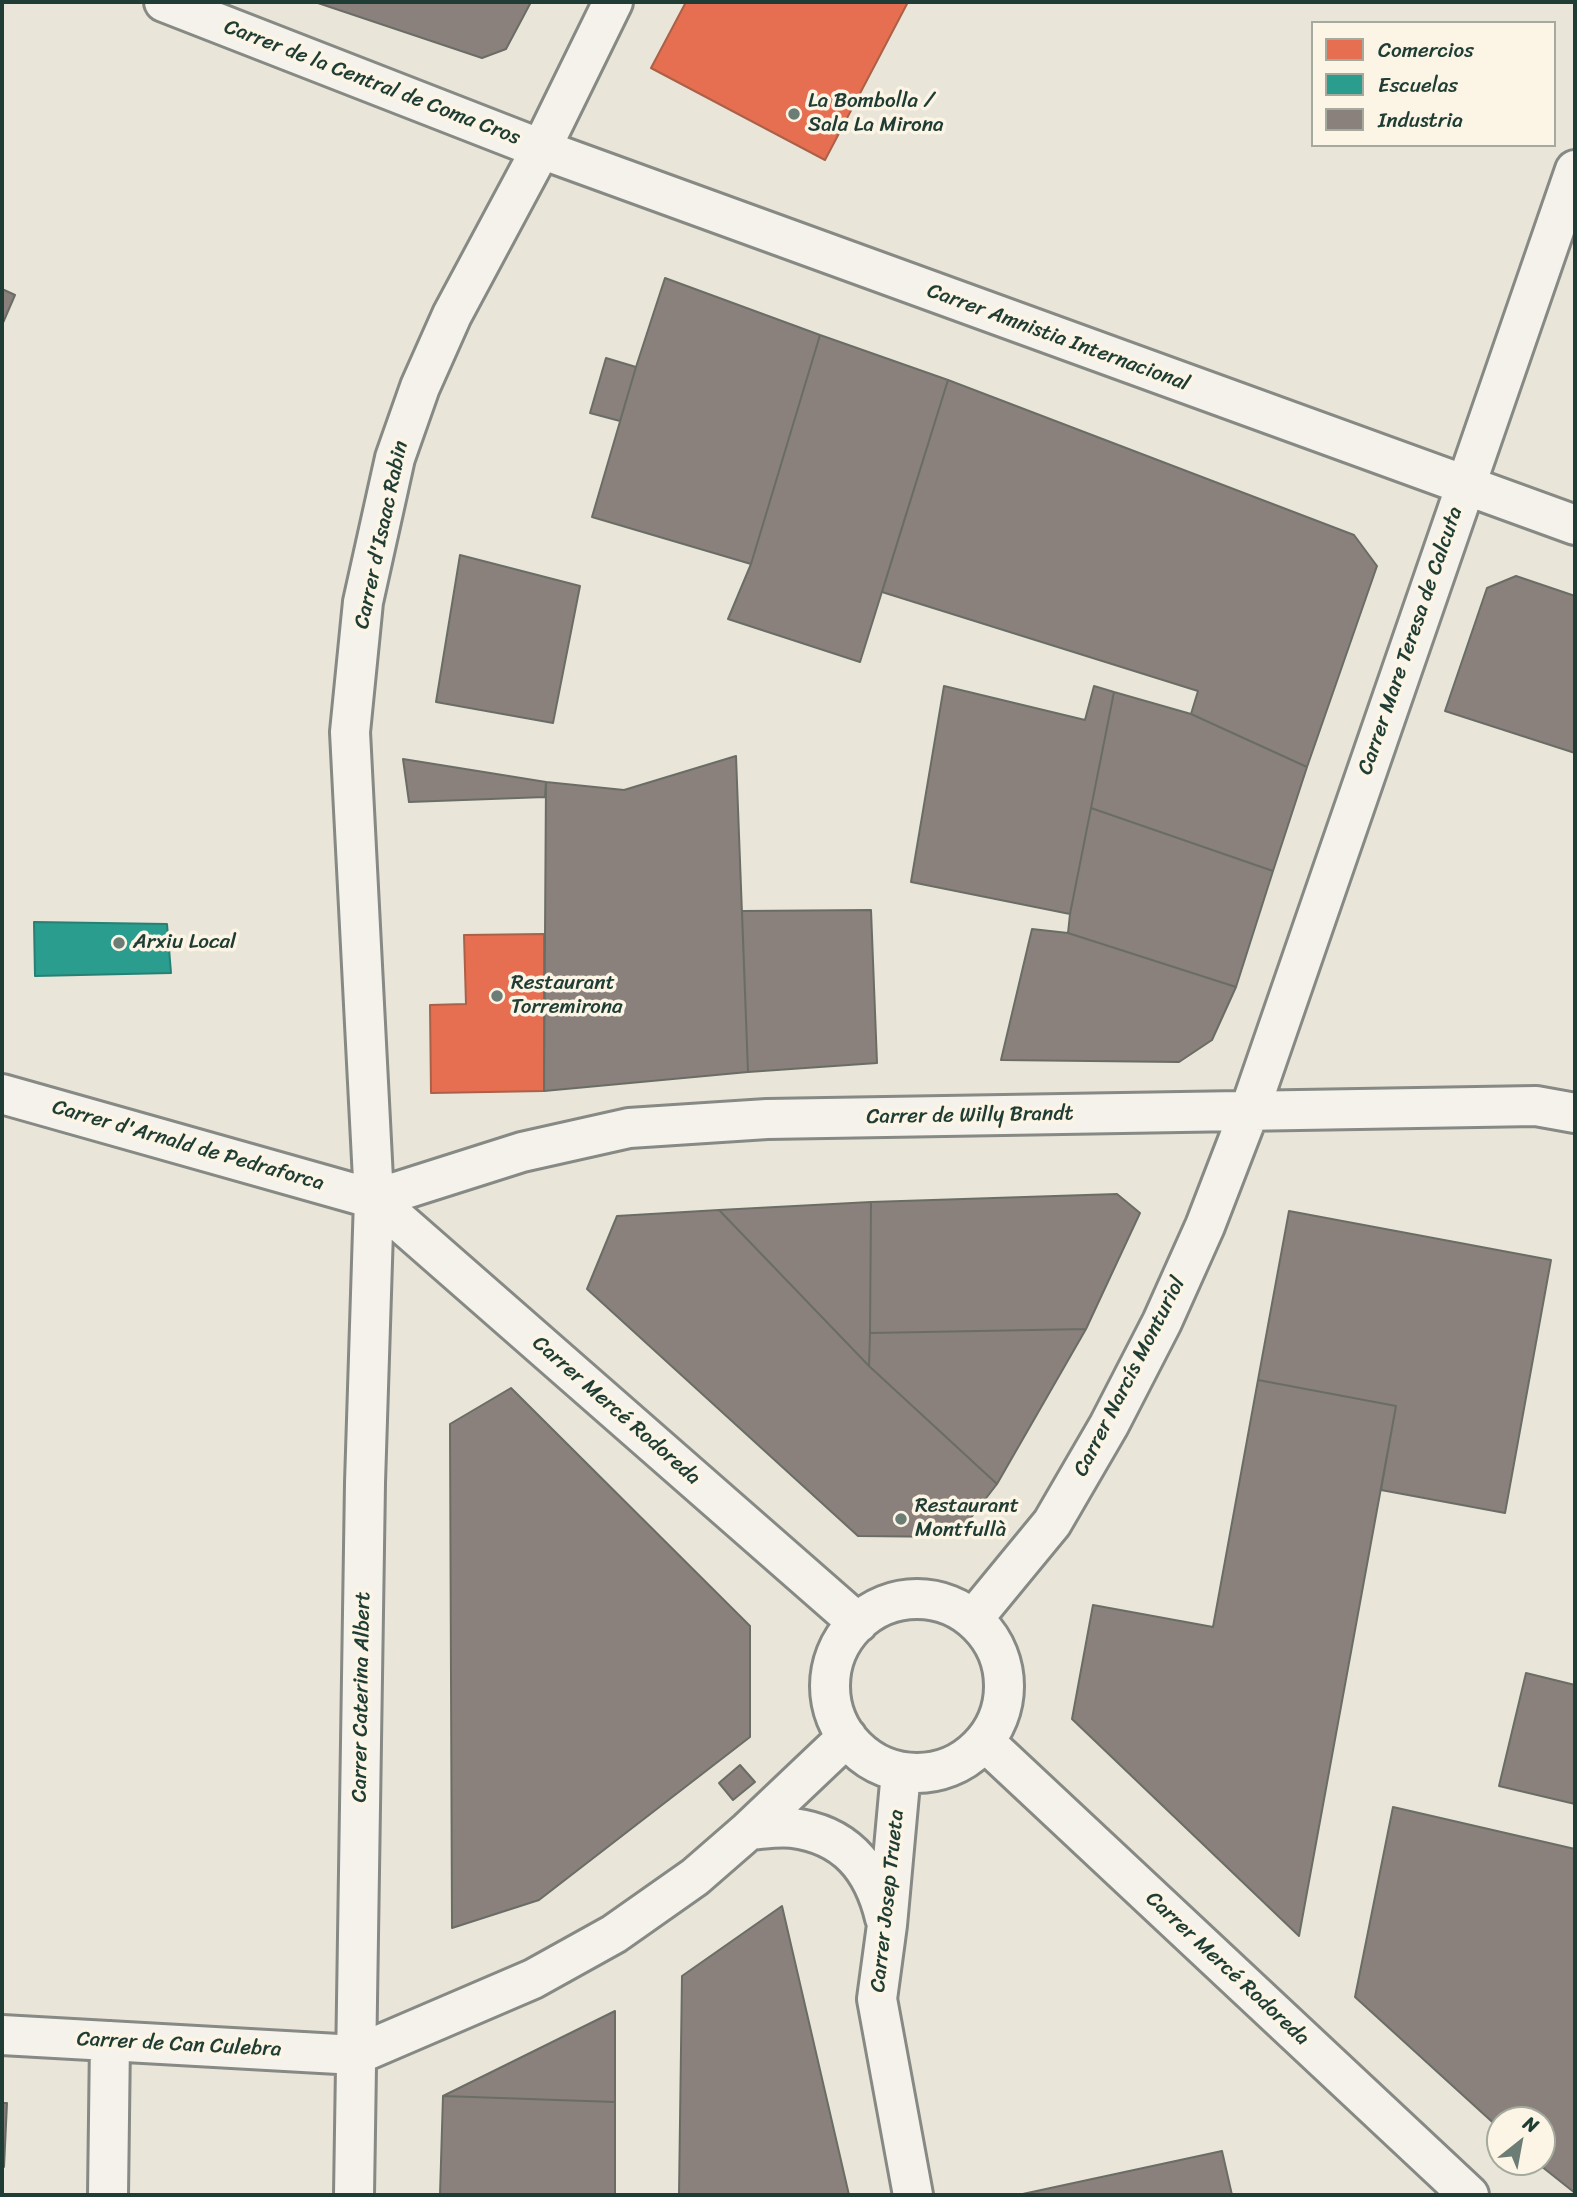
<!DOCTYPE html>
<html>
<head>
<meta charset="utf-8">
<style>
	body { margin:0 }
	#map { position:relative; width:1577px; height:2197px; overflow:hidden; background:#f7f3ea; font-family:Sriracha,sans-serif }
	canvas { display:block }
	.frame { position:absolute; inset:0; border:4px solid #1f3d34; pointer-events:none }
	.legend { position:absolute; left:1311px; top:21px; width:245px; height:126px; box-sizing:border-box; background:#fcf5e5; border:2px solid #a4ab9e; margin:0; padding:9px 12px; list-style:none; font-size:21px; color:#1f3d34 }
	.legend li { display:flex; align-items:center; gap:14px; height:35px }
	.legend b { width:35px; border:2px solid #a4ab9e }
	.north { position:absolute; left:1486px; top:2106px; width:70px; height:70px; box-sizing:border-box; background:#fcf5e5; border:2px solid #a4ab9e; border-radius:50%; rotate:31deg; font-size:19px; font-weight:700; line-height:28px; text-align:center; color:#1f3d34 }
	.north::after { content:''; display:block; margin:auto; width:24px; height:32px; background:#6b7d74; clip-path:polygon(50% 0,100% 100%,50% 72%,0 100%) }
</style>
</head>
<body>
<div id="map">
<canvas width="1577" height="2197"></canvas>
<div class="frame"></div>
<ul class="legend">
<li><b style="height:19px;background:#e76f51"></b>Comercios</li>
<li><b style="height:19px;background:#2a9d8f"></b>Escuelas</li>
<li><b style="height:19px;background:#8a817c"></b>Industria</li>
</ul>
<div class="north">N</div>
</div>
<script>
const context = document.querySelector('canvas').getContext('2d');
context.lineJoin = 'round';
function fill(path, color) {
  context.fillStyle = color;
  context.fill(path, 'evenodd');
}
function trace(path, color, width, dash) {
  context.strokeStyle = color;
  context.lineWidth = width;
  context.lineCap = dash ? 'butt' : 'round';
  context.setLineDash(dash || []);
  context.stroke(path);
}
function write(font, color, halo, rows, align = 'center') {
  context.font = font + ' Sriracha,sans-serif';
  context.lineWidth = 7;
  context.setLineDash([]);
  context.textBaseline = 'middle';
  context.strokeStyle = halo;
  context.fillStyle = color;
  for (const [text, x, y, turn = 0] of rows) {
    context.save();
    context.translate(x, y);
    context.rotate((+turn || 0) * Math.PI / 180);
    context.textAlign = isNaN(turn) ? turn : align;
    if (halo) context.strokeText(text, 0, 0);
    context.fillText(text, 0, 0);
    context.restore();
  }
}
fill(new Path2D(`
	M2,2H1575V2195H2ZM1313,23H1554V145H1313ZM1500,2120H1542V2162H1500Z`), '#e9e5d9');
const shops = new Path2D(`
	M686,2H908L825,160L651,68Z
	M544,934V1091L431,1093L430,1005L466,1004L464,935Z`);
fill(shops, '#e76f51');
trace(shops, '#ab6048', 2);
const schools = new Path2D(`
	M34,922L167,924L171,973L35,976Z`);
fill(schools, '#2a9d8f');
trace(schools, '#278074', 2);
const industry = new Path2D(`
	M315,2H531L506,49L482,58Z
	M665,278L820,335L751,564L592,517L636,367Z
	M2,289L15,295L2,325Z
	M820,335L948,380L860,662L728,619L751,564Z
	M606,358L636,367L620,421L590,413Z
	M948,380L1354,535L1377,566L1307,767L1191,714L1198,691L882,592Z
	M460,555L580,586L553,723L436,702Z
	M1516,576L1575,596V753L1445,711L1487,588Z
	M944,686L1085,720L1094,686L1114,692L1070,914L911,882Z
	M1114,692L1191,714L1307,767L1273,871L1091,808Z
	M736,756L748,1072L544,1091L546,782L624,790Z
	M403,759L546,782L545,797L409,802Z
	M1091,808L1273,871L1236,987L1068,933L1070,914Z
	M871,910L877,1063L748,1072L742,911Z
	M1032,929L1068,933L1236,987L1212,1040L1179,1062L1001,1060Z
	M1117,1194L1140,1213L1086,1329L870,1333L871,1202Z
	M871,1202L870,1333L869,1366L719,1210Z
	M719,1210L869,1366L997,1484L956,1537L858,1536L587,1289L617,1216Z
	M1289,1211L1551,1260L1505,1513L1381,1490L1396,1406L1258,1380Z
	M1086,1329L997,1484L869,1366L870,1333Z
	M1258,1380L1396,1406L1299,1936L1072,1719L1093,1605L1213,1627Z
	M511,1388L750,1626V1737L539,1900L452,1928L450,1424Z
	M1526,1673L1575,1685V1804L1499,1786Z
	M740,1765L755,1782L733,1800L719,1783Z
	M1393,1807L1575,1849V2193L1536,2162H1542V2120H1500V2129L1355,1997Z
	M782,1906L849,2195H679L682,1976Z
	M615,2011V2102L443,2096Z
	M443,2096L615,2102V2195H440Z
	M2,2103H7L4,2167H2Z
	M1222,2151L1232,2195H1018Z`);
fill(industry, '#8a817c');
trace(industry, '#6a6d66', 2);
const minor = new Path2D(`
	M164,2L541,149L1575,525
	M2,1094L374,1199L858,1623
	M374,1199L522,1152L629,1128L767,1119L1536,1106L1575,1113
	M830 1686a87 87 0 1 1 174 0a87 87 0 1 1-174 0Z
	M973,1619L1052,1523L1109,1425L1162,1322L1205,1226L1249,1112L1575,170
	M985,1742L1469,2195
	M901,1772L887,1925L877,1999L913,2195
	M749,1830C763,1829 780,1826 793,1828C846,1835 873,1868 885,1918
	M2,2035L356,2055L533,1979L614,1934L695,1877L749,1830L847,1737
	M108,2195L110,2041
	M354,2195L365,1483L374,1199L350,732L363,602L395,458L420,387L452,315L541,149L613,2`);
trace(minor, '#868984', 44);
trace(minor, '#f5f2ec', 38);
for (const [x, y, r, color] of [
	[794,114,7,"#6b7d74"],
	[119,943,7,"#6b7d74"],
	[497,996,7,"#6b7d74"],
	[901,1519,7,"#6b7d74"]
]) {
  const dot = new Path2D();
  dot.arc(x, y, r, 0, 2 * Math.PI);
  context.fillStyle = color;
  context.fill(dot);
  trace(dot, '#fcf5e5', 2.5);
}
write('21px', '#1f3d34', '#fcf5e5', [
	["Carrer de la Central de Coma Cros",372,83,21],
	["Carrer Amnistia Internacional",1058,338,20],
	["Carrer d'Isaac Rabin",382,535,-78],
	["Carrer Mare Teresa de Calcuta",1411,641,-71],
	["Carrer de Willy Brandt",970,1116,-1],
	["Carrer d'Arnald de Pedraforca",188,1146,16],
	["Carrer Narcís Monturiol",1130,1377,-63],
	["Carrer Mercé Rodoreda",616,1411,41],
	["Carrer Caterina Albert",362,1697,-89],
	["Carrer Josep Trueta",888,1901,-84],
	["Carrer Mercé Rodoreda",1227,1969,43],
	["Carrer de Can Culebra",179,2045,3]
]);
write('21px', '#1f3d34', '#fcf5e5', [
	["La Bombolla /",808,102],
	["Sala La Mirona",808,126],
	["Arxiu Local",133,943],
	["Restaurant",511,984],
	["Torremirona",511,1008],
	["Restaurant",915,1507],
	["Montfullà",915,1531]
], 'left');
</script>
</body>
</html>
